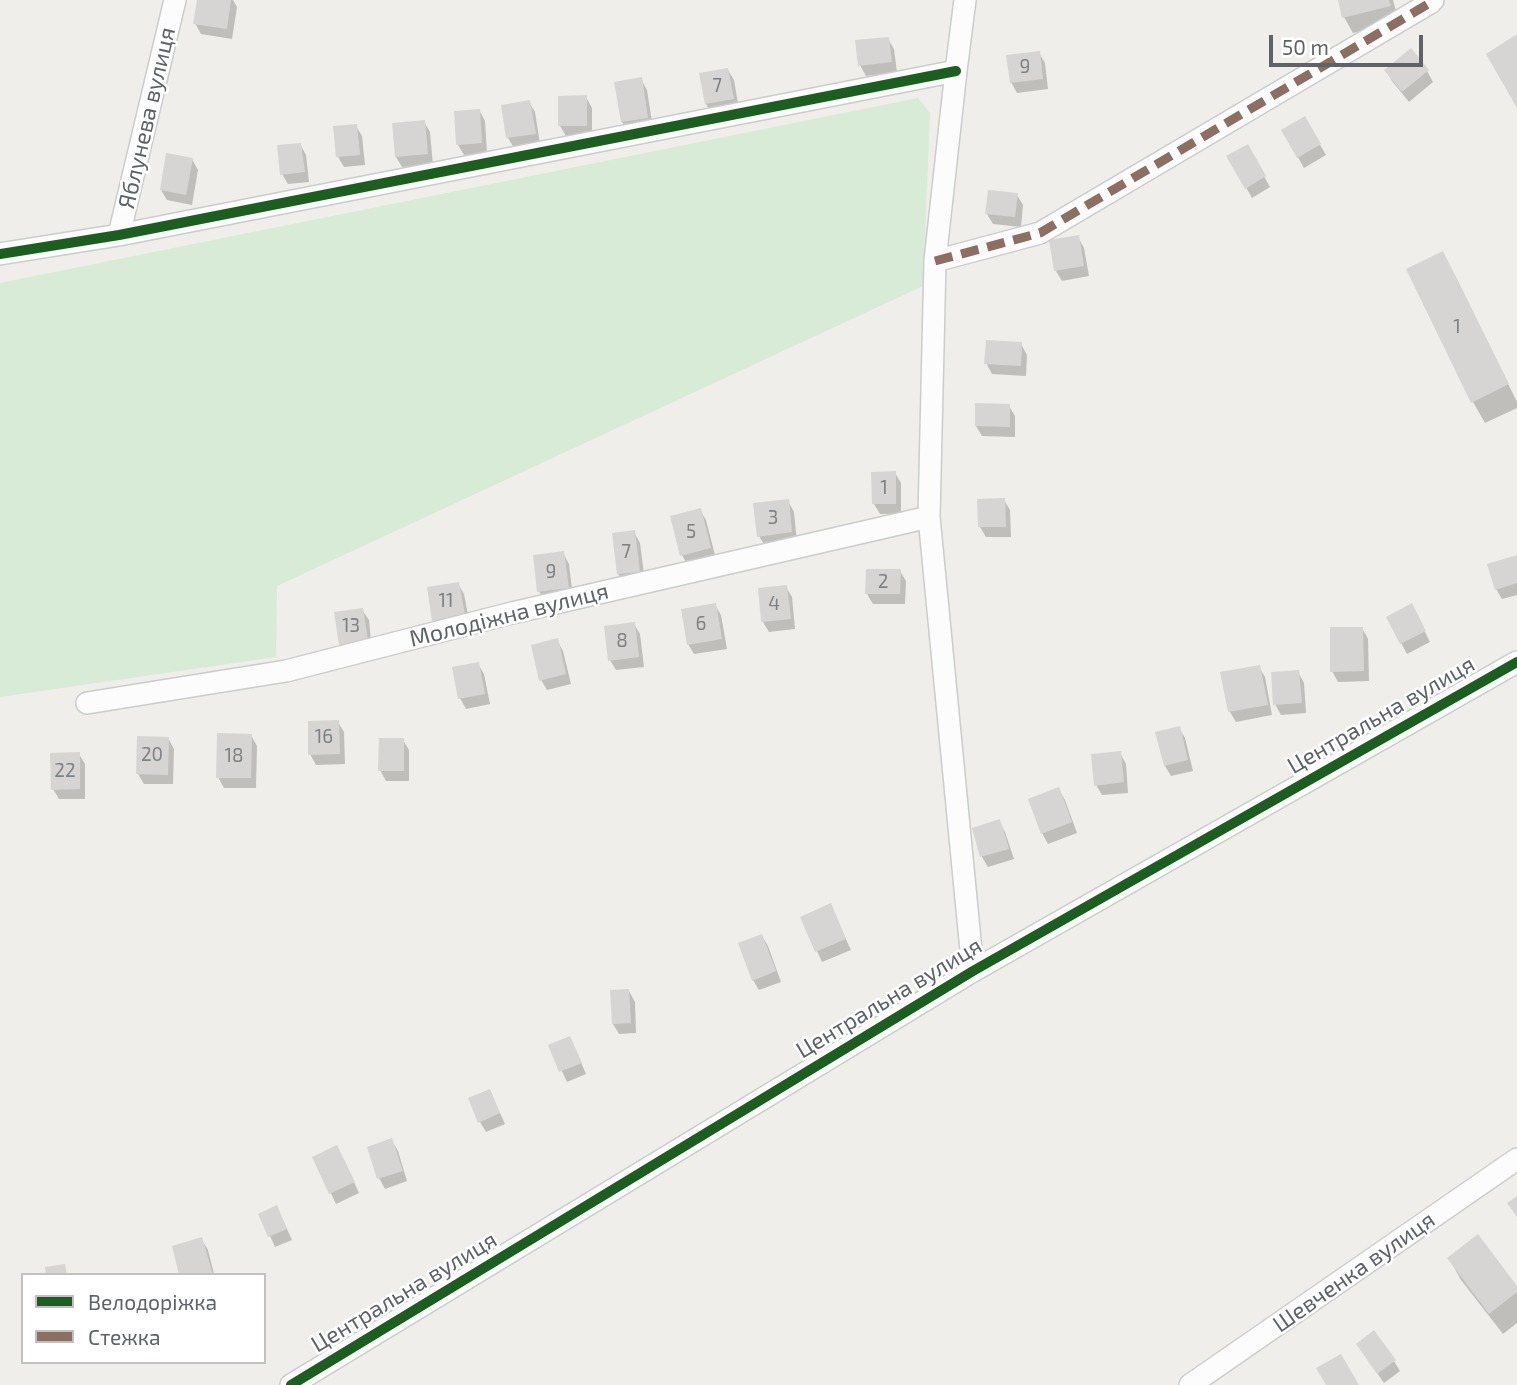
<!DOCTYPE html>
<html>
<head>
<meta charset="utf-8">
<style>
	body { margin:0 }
	#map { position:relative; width:1517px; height:1385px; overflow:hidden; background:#efeeea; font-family:"Exo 2",sans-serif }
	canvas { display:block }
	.legend { position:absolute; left:21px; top:1273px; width:245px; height:91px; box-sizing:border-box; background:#fff; border:2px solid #bfc1c3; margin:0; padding:9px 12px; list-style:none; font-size:21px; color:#5f6368 }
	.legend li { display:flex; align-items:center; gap:14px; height:35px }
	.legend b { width:35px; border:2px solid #bfc1c3 }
	.scale { position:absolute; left:1269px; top:35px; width:154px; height:32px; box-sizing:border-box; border:4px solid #5f6368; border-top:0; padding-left:9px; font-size:21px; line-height:24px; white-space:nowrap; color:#5f6368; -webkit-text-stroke:5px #fff; paint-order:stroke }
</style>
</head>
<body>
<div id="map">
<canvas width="1517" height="1385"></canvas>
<ul class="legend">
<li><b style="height:9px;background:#1b5e20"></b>Велодоріжка</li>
<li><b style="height:9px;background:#8d6e63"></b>Стежка</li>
</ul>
<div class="scale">50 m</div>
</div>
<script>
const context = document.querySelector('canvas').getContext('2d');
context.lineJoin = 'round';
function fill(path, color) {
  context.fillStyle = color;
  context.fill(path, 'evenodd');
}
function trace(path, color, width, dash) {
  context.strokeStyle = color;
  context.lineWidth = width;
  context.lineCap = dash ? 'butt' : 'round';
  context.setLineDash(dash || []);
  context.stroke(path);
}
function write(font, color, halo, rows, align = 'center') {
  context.font = font + ' "Exo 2",sans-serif';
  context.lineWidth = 5;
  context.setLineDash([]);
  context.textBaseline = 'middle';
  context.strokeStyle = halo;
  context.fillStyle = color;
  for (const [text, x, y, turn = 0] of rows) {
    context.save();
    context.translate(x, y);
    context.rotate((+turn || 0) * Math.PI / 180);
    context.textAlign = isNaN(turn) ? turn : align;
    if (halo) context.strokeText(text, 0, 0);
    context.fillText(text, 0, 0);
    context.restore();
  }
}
fill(new Path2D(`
	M918,98L930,113L923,286L277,586L276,657L0,697V283Z`), '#d8ebd6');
fill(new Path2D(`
	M199,0H233L237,7L232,39L201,34L195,23Z
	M1340,0H1393L1399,22L1353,33L1344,17Z
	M888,39L894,49L897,72L866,76L860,65Z
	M1039,53L1045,63L1048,89L1017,93L1011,82Z
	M728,70L734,80L739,109L712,114L706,104L701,74Z
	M1386,71H1427L1433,82L1409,102L1392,81Z
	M641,79L647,90L653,128L628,132L622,122Z
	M586,97L592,108V136H566L560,126Z
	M529,102L535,112L540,144L514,148L508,138L503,106Z
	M479,110L485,121L487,153L464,155L458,145Z
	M1305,119L1326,155L1304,168L1283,131Z
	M424,122L430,132L433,165L402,167L396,157Z
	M356,126L362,136L365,165L344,167L338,157Z
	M300,144L306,155L309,182L288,184L282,174Z
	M1247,146L1270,187L1252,198L1229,157Z
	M192,159L198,170L192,205L167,200L161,190Z
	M1017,195L1023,205L1021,227L993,224L987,214Z
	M1078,237L1084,248L1089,276L1062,281L1056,271Z
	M1455,275L1517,402V408L1485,423L1473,402Z
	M1021,344L1027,355L1026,376L992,374L986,363Z
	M1009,406L1015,416V437L982,436L976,426Z
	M895,473L901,483V514H880L874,504Z
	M1004,500L1010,510L1011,537H986L980,527Z
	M788,501L794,512L797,543L765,546L759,536Z
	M700,510L706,520L716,559L688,566L682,555Z
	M634,532L640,543L645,582L625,584L618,574L614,535Z
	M563,553L569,564L573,598L545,602L539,591Z
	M1517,559V595L1502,599L1496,589Z
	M900,571L906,581L905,604H873L867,594Z
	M458,584L464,594L470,625L440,630L434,620Z
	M786,587L792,597L795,629L769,632L763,622Z
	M715,605L721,615L727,649L694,654L688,644Z
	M362,610L369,620L372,651L346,654L340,644Z
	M1417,616L1430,642L1407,654L1388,618Z
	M634,624L640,634L644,667L616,670L610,660Z
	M1362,628L1368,639L1369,681L1338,682L1332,671Z
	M557,640L563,651L571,684L547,690L541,680Z
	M478,664L484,674L490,704L466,709L460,698Z
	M1259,667L1265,677L1272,715L1236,722L1230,712L1222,674Z
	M1298,672L1304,683L1306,713L1281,715L1275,704Z
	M338,722L344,732L345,764L316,765L310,754Z
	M1179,728L1185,738L1193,771L1171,776L1165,766Z
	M251,735L257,746L256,788H224L218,777Z
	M168,738L174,749L173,784H144L138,774Z
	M403,740L409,750V781H386L380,770Z
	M1120,753L1126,764L1128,793L1102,795L1096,785Z
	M79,754L85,764V799H59L53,789Z
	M1059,790L1065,800L1077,833L1048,844L1042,833L1030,800Z
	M999,821L1005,832L1014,859L988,867L982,857L974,829Z
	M830,905L851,950L822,962L802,918Z
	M762,936L768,946L781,982L759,990L753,980Z
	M629,991L635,1002L636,1033L619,1034L613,1024Z
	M550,1046L575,1048L586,1074L567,1082Z
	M490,1091L505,1124L486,1132L480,1122Z
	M392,1141L398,1151L407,1181L385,1189L379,1178Z
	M314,1158H343L359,1193L336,1204Z
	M260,1214L282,1218L292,1240L275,1247Z
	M202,1240L208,1250L214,1274L181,1275Z
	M1449,1258L1517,1289V1323L1503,1334L1461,1280Z
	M1364,1354L1394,1361L1400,1371L1384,1383Z`), '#0003');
fill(new Path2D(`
	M197,0H231L227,29L193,24Z
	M1338,0H1389L1391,6L1342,18Z
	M1517,34V108L1486,54Z
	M889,37L892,62L858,66L855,40Z
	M1411,48L1429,70L1402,92L1384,70Z
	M1040,51L1043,79L1010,83L1006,55Z
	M728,68L734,99L705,104L699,73Z
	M642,77L648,118L621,122L614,82Z
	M587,95V126H558V96Z
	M530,100L536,134L506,138L501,105Z
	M480,109L482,143L456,145L454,111Z
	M1305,116L1321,144L1297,158L1281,130Z
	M425,120L428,154L395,157L392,123Z
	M357,124L360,155L336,157L333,126Z
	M301,143L305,172L280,175L277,145Z
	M1248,144L1266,176L1245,189L1226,156Z
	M166,153L193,158L186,195L160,190Z
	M988,190L1018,193L1015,217L985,214Z
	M1079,235L1084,266L1054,271L1049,240Z
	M1443,251L1509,384L1471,403L1406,269Z
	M986,340L1022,342L1021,366L984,364Z
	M975,403L1010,404V427L975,426Z
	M896,471V504H872L871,472Z
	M1005,498L1006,527H978L977,499Z
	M789,499L792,532L757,537L753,503Z
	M701,508L711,548L680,556L670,516Z
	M635,530L640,572L617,574L612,533Z
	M564,551L569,588L537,592L533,555Z
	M1517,555V583L1495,590L1487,564Z
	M866,569H901L900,594H865Z
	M459,582L465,615L432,621L427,587Z
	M787,585L791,619L761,622L758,588Z
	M716,603L722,639L687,645L681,609Z
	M1412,603L1426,631L1400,644L1386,617Z
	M363,608L368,641L339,645L334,612Z
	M635,622L639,657L608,661L604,626Z
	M1330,627H1363L1364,671L1330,672Z
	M558,638L566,674L539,681L531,645Z
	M479,662L485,694L458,699L452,667Z
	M1260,665L1268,705L1228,712L1220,672Z
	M1299,670L1302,703L1273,705L1271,672Z
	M339,720L340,754L308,755V721Z
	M1180,726L1188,760L1164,766L1155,732Z
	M217,733L252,734L251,778H216Z
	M137,736L169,737L168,775L136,774Z
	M379,738H404V771H378Z
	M1121,751L1124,782L1094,786L1091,754Z
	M80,752V789L51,790L50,753Z
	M1059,787L1072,822L1041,834L1028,799Z
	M1000,819L1009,849L980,857L972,828Z
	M831,903L846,939L815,952L800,917Z
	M762,934L776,971L752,981L738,943Z
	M629,989L631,1023L612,1024L610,990Z
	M570,1036L582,1063L559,1072L548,1045Z
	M490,1089L500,1113L478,1123L468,1098Z
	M392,1138L403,1171L377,1179L367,1147Z
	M337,1145L355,1182L329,1194L312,1157Z
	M1517,1196V1217L1507,1203Z
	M277,1205L287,1229L268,1237L258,1214Z
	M1478,1234L1517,1286V1292L1489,1314L1447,1258Z
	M202,1237L213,1275H179L172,1246Z
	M65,1264L67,1275H46L45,1267Z
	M1374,1330L1396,1360L1377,1374L1356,1344Z
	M1341,1354L1359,1385H1326L1316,1368Z`), '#d6d5d3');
const street = new Path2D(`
	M965,0L956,71L935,261L929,517L973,971
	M119,235L175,0
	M0,254L119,235L956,71
	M935,261L1040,233L1430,3L1433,0
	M87,703L286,671L512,613L929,517
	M291,1385L973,971L1517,662
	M1190,1385L1517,1159`);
trace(street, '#cbcccc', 24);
trace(street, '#fdfcfc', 21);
trace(new Path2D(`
	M935,261L1040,233L1430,3L1433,0`), '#8d6e63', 9, [18, 9]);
trace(new Path2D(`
	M0,254L119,235L956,71
	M291,1385L973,971L1517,662`), '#1b5e20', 10);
write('19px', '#7e8184', null, [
	["9",1025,67],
	["7",717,86],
	["1",1457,327],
	["1",884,488],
	["3",773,518],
	["5",691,532],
	["7",626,552],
	["9",551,572],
	["2",883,582],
	["11",446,601],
	["4",774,604],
	["6",701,624],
	["13",351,626],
	["8",622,641],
	["16",324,737],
	["20",152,755],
	["18",234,756],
	["22",65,771]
]);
write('23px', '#5f6368', '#fff', [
	["Яблунева вулиця",147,118,-77],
	["Молодіжна вулиця",509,615,-14],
	["Центральна вулиця",1381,715,-30],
	["Центральна вулиця",889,998,-31],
	["Шевченка вулиця",1354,1272,-35],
	["Центральна вулиця",404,1292,-31]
]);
</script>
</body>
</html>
